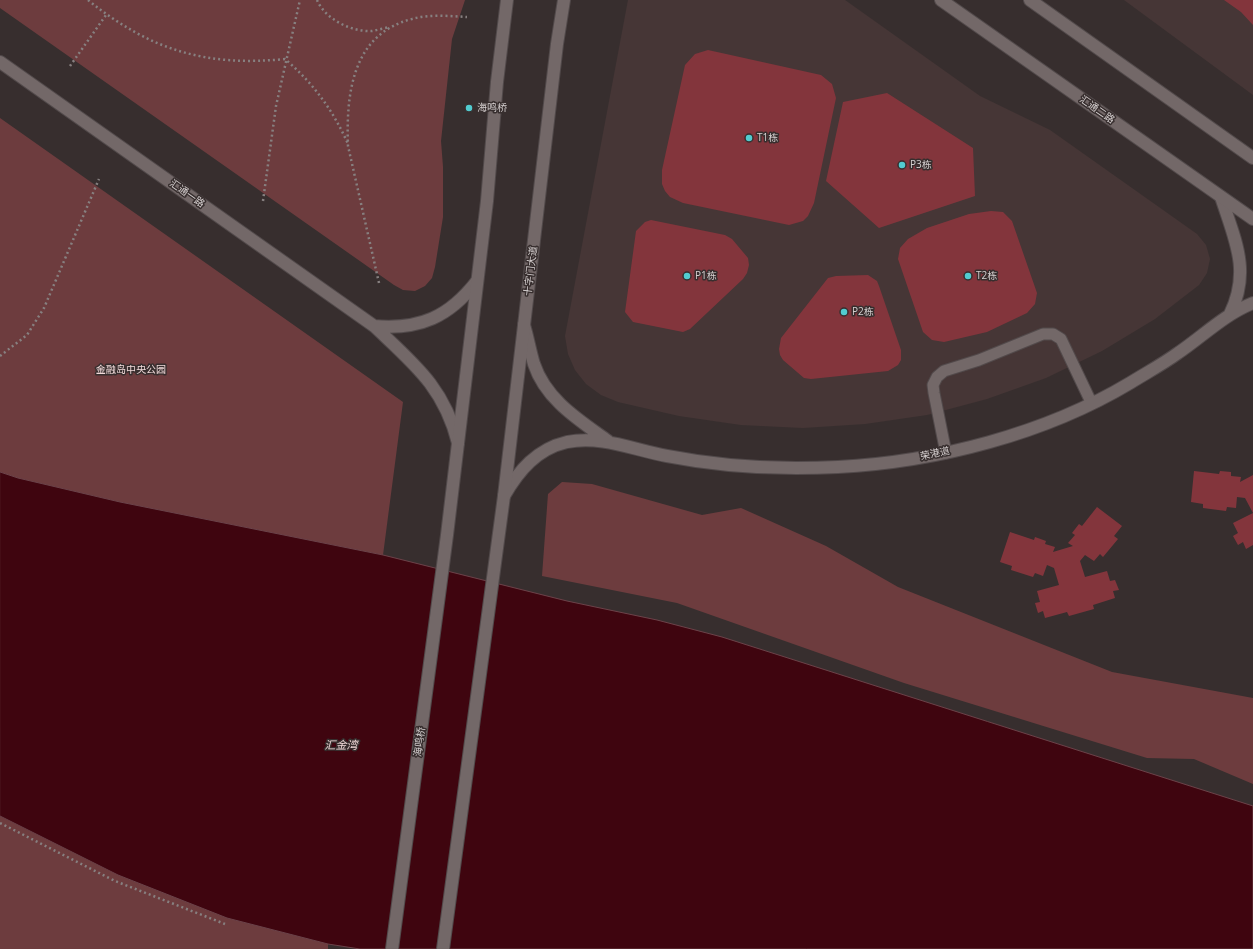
<!DOCTYPE html>
<html>
<head>
<meta charset="utf-8">
<style>
	body { margin:0 }
	canvas { display:block; background:#372e2e }
</style>
</head>
<body>
<canvas width="1253" height="949"></canvas>
<script>
const context = document.querySelector('canvas').getContext('2d');
context.lineJoin = 'round';
function fill(path, color) {
  context.fillStyle = color;
  context.fill(path, 'evenodd');
}
function trace(path, color, width, dash) {
  context.strokeStyle = color;
  context.lineWidth = width;
  context.lineCap = dash ? 'butt' : 'round';
  context.setLineDash(dash || []);
  context.stroke(path);
}
function write(font, color, halo, rows, align = 'center') {
  context.font = font + ' "Open Sans","Noto Sans SC",sans-serif';
  context.lineWidth = 3;
  context.setLineDash([]);
  context.textBaseline = 'middle';
  context.strokeStyle = halo;
  context.fillStyle = color;
  for (const [text, x, y, turn = 0] of rows) {
    context.save();
    context.translate(x, y);
    context.rotate((+turn || 0) * Math.PI / 180);
    context.textAlign = isNaN(turn) ? turn : align;
    if (halo) context.strokeText(text, 0, 0);
    context.fillText(text, 0, 0);
    context.restore();
  }
}
fill(new Path2D(`
	M628,0H845L980,96L1050,130L1197,234L1206,245L1210,259L1207,273L1199,285L1155,319L1102,351L1046,378L987,399L927,415L865,424L803,428L741,425L679,416L618,402L601,395L586,384L575,370L568,354L565,336Z
	M1124,0H1253V95Z`), '#463636');
fill(new Path2D(`
	M0,0H465L452,39L441,141L443,167V217L435,267L432,278L425,286L415,291L403,290L394,285L0,8Z
	M0,118L403,402L383,555L120,502L18,478L0,472Z
	M562,482L592,484L702,515L741,508L826,546L898,587L1112,672L1253,698V784L1194,759L1147,758L904,683L677,603L542,576L548,494Z
	M0,816L118,875L227,918L328,944V949H0Z`), '#6d3c3e');
const water = new Path2D(`
	M0,472L18,478L120,502L383,555L567,601L657,620L722,637L1253,806V949H360L328,944L227,918L118,875L0,816Z`);
fill(water, '#3f050f');
trace(water, '#6c4249', 1);
fill(new Path2D(`
	M1224,0H1253V25L1241,12Z
	M708,50L821,75L832,84L836,98L814,203L808,216L803,221L789,225L683,203L670,197L665,191L662,184V170L685,65L695,54Z
	M887,93L973,148L975,196L879,228L826,181L843,102Z
	M991,211L1003,212L1012,221L1037,293L1035,304L1027,313L987,332L944,342L932,340L923,332L898,259L900,248L908,239L927,228L969,214Z
	M651,220L725,235L732,239L748,258L749,265L747,273L743,279L690,329L683,332L633,322L625,312L636,231L645,222Z
	M868,275L877,281L879,286L901,350V360L898,365L888,371L811,379L804,378L783,360L780,355L779,349L781,338L828,278L836,276Z
	M1194,471L1219,474L1220,471L1231,472V476L1241,477L1240,482L1253,475V513L1245,498L1237,497L1236,508L1227,507L1226,511L1203,508V504L1191,502Z
	M1097,507L1122,526L1114,536L1118,539L1103,557L1100,554L1094,561L1085,555L1080,561L1085,577L1107,571L1110,581L1115,580L1119,590L1113,591L1115,598L1093,605L1094,609L1069,616L1067,612L1045,618L1043,611L1038,613L1035,603L1040,602L1037,591L1059,585L1054,568L1047,565L1043,576L1035,573L1033,577L1011,570L1012,566L1000,562L1010,532L1034,540L1035,537L1046,541L1045,544L1055,547L1053,552L1073,546L1068,543L1075,535L1072,533L1079,524L1082,526Z
	M1253,513V545L1246,549L1243,542L1238,545L1233,536L1238,533L1233,523Z`), '#83353c');
const service = new Path2D(`
	M946,453L934,393L933,385L937,377L944,371L979,360L1043,334H1053L1061,339L1091,402`);
const minor = new Path2D(`
	M0,62L374,326C414,364 444,387 458,443
	M1221,197C1235,240 1251,271 1230,314
	M524,325C528,338 530,351 534,364C546,400 579,420 608,441
	M374,326C420,330 449,317 477,281
	M504,496C519,470 537,449 567,442C601,435 634,450 667,456C723,467 781,470 838,467C936,462 1045,434 1130,383C1146,373 1163,364 1178,353C1203,336 1225,314 1253,303`);
const tertiary = new Path2D(`
	M941,0L1253,219
	M1030,0L1253,158
	M392,949L447,535L487,201L497,82L507,0
	M443,949L504,496L557,44L564,0`);
trace(service, '#524a4b', 13);
trace(minor, '#524a4b', 14);
trace(tertiary, '#524a4b', 14);
trace(new Path2D(`
	M88,0C150,50 206,67 285,59C313,83 333,110 348,144
	M317,0C325,19 351,32 372,31C378,30 384,28 390,27
	M70,66L106,15
	M263,201L276,106L300,0
	M379,283L348,146C346,94 352,34 412,19C429,14 449,16 467,17
	M0,356L27,335L44,308L99,179
	M0,823L115,881L225,924`), '#878080', 2.5, [2, 3]);
trace(service, '#736868', 11);
trace(minor, '#736868', 12);
trace(tertiary, '#736868', 12);
for (const [x, y, r, color] of [
	[469,108,4,"#52ccd0"],
	[749,138,4,"#52ccd0"],
	[902,165,4,"#52ccd0"],
	[687,276,4,"#52ccd0"],
	[968,276,4,"#52ccd0"],
	[844,312,4,"#52ccd0"]
]) {
  const dot = new Path2D();
  dot.arc(x, y, r, 0, 2 * Math.PI);
  context.fillStyle = color;
  context.fill(dot);
  trace(dot, '#372e2e', 1.5);
}
write('10px', '#d6d0d0', '#372e2e', [
	["海鸣桥",477,108],
	["T1栋",757,138],
	["P3栋",910,165],
	["P1栋",695,276],
	["T2栋",976,276],
	["P2栋",852,312]
], 'left');
write('10px', '#d6d0d0', '#372e2e', [
	["汇通二路",1097,110,35],
	["汇通一路",187,194,35],
	["十字门大道",531,271,-83],
	["荣港道",935,454,-12],
	["海鸣桥",420,742,-82]
]);
write('10px', '#f1d9d9', '#372e2e', [
	["金融岛中央公园",131,370]
]);
write('italic 11px', '#f2d9d9', '#372e2e', [
	["汇金湾",341,746]
]);
</script>
</body>
</html>
